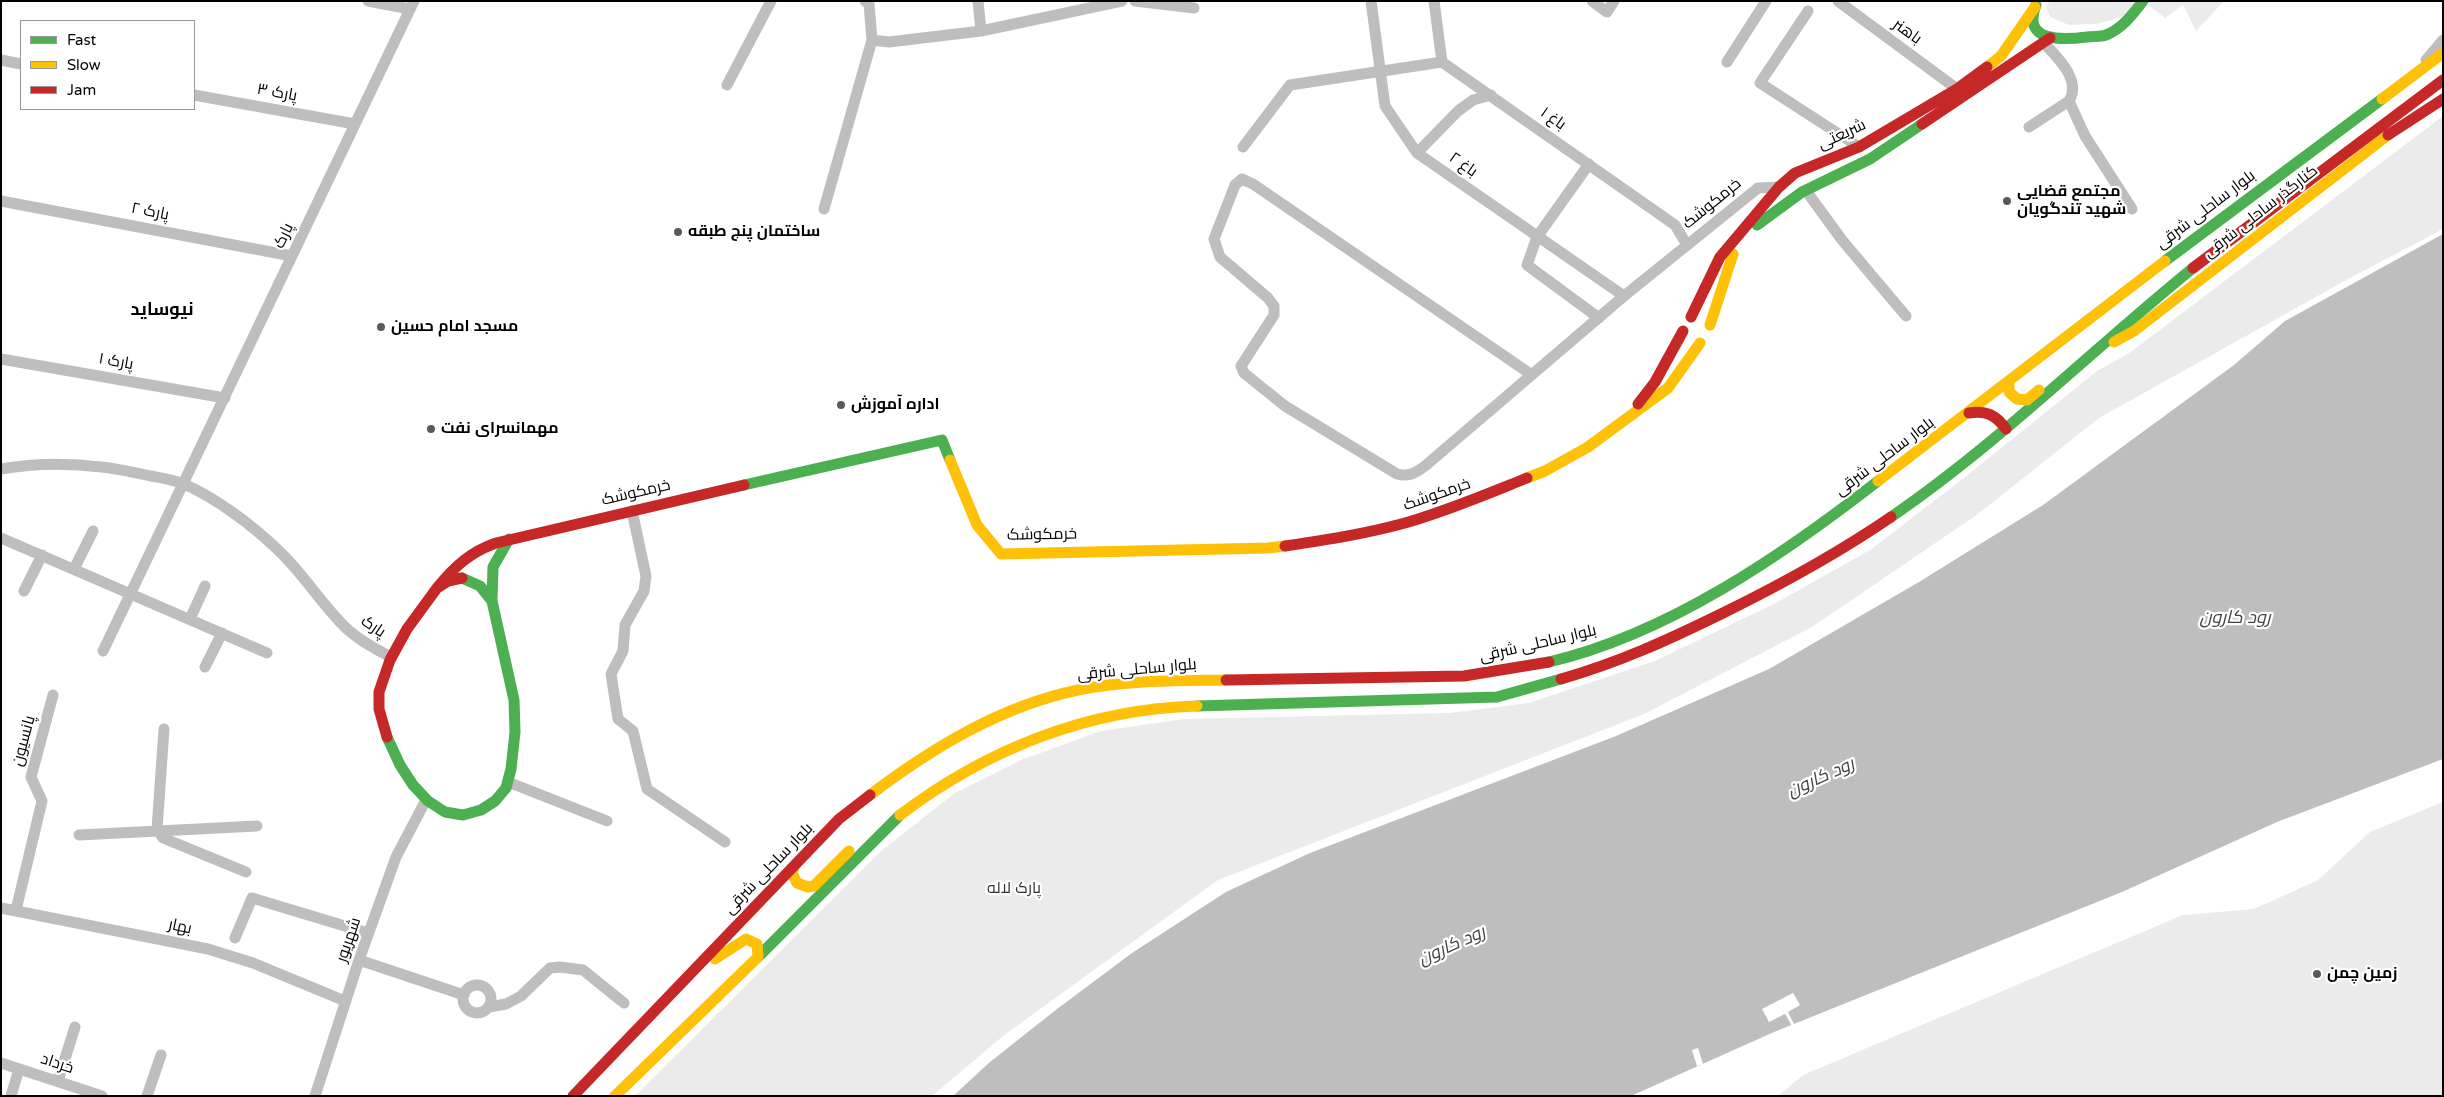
<!DOCTYPE html>
<html>
<head>
<meta charset="utf-8">
<style>
	body { margin:0 }
	#map { position:relative; width:2444px; height:1097px; overflow:hidden; background:#fff; font-family:"Varela Round",sans-serif }
	canvas { display:block }
	.frame { position:absolute; inset:0; border:2px solid #000; pointer-events:none }
	.legend { position:absolute; left:20px; top:20px; width:175px; height:90px; box-sizing:border-box; background:#fff; border:1px solid #999; margin:0; padding:6px 9px; list-style:none; font-size:15px; color:#000 }
	.legend li { display:flex; align-items:center; gap:10px; height:25px }
	.legend b { width:25px; border:1px solid #999 }
</style>
</head>
<body>
<div id="map">
<canvas width="2444" height="1097"></canvas>
<div class="frame"></div>
<ul class="legend">
<li><b style="height:6px;background:#4caf50"></b>Fast</li>
<li><b style="height:6px;background:#ffc107"></b>Slow</li>
<li><b style="height:6px;background:#c62828"></b>Jam</li>
</ul>
</div>
<script>
const context = document.querySelector('canvas').getContext('2d');
context.lineJoin = 'round';
function fill(path, color) {
  context.fillStyle = color;
  context.fill(path, 'evenodd');
}
function trace(path, color, width, dash) {
  context.strokeStyle = color;
  context.lineWidth = width;
  context.lineCap = dash ? 'butt' : 'round';
  context.setLineDash(dash || []);
  context.stroke(path);
}
function write(font, color, halo, rows, align = 'center') {
  context.font = font + ' "Varela Round",Cairo,sans-serif';
  context.lineWidth = 4.5;
  context.setLineDash([]);
  context.textBaseline = 'middle';
  context.strokeStyle = halo;
  context.fillStyle = color;
  for (const [text, x, y, turn = 0] of rows) {
    context.save();
    context.translate(x, y);
    context.rotate((+turn || 0) * Math.PI / 180);
    context.textAlign = isNaN(turn) ? turn : align;
    if (halo) context.strokeText(text, 0, 0);
    context.fillText(text, 0, 0);
    context.restore();
  }
}
fill(new Path2D(`
	M2050,1H2136L2126,16L2096,24L2069,25L2050,17L2046,7Z
	M2150,1H2224L2196,31L2183,5L2165,18L2148,5Z
	M2443,116V229L2348,279L2099,418L1978,514L1812,627L1644,714L1218,880L1003,1036L932,1096H635L881,851L955,793L1021,760L1101,731L1184,719L1450,713L1529,703L1655,661L1776,603L1870,550L1955,485L2097,371L2128,354Z
	M2443,802V1096H1778L1803,1075L2183,915L2254,909L2318,880L2370,832Z`), '#ebebeb');
fill(new Path2D(`
	M2443,234V759L2277,822L2122,892L1774,1032L1631,1096H953L990,1062L1057,1009L1132,953L1226,892L1310,853L1616,736L1769,669L1919,582L2043,505L2234,365L2285,321Z`), '#bebebe');
fill(new Path2D(`
	M1793,993L1800,1005L1788,1012L1794,1024L1792,1026L1785,1014L1769,1022L1762,1009Z
	M1698,1048L1703,1064L1697,1066L1692,1050Z`), '#fff');
trace(new Path2D(`
	M368,1L410,9
	M978,1L981,31
	M1135,1L1194,8
	M1371,1L1385,106L1417,153L1624,296
	M1434,1L1442,62L1675,225L1687,245
	M1592,1L1607,12L1614,1
	M1838,1L1957,89
	M1808,11L1760,83L1859,147
	M872,40L889,42L981,31L1122,1
	M2044,43C2057,57 2082,80 2069,101L2085,136L2132,209
	M1,60L21,64
	M2426,60L2443,40
	M1727,62L1766,1
	M727,85L771,1
	M194,95L355,124
	M2029,127L2069,101
	M1243,147L1290,85L1442,62
	M1417,153L1458,111L1473,100L1491,95
	M1589,164L1537,237L1527,265L1599,318
	M1807,192L1842,240L1906,316
	M1,201L292,256
	M824,209L872,40L869,4L865,1
	M1,359L225,398
	M1532,375L1253,184L1242,179L1235,185L1214,239L1220,257L1268,298L1274,306V315L1241,366L1244,373L1285,406L1397,474C1408,477 1416,473 1425,466L1624,296L1758,188L1779,187
	M1,469C52,460 101,464 151,476C162,478 174,480 184,484C216,498 252,525 277,549C302,572 320,602 344,626C357,639 375,649 391,657
	M632,511L646,576L644,591L625,625L623,651L611,674L618,719L633,731L647,789L725,842
	M1,538L267,653
	M74,569L93,531
	M24,591L42,555
	M190,619L205,586
	M103,651L414,1
	M205,667L222,633
	M164,729L157,829L163,838L246,872
	M508,782L607,821
	M79,835L257,826
	M1,908L208,949L253,963L345,1001
	M16,910L42,801L31,777L53,695
	M235,938L252,898L368,933
	M359,960L464,995
	M463 999a14 14 0 1 1 28 0a14 14 0 1 1-28 0Z
	M489,1007L506,1004L521,996L550,968L560,967L583,970L624,1003
	M1,1063L102,1096
	M58,1081L75,1027
	M11,1096L19,1069
	M147,1096L161,1055
	M315,1096L359,960L396,857L426,800`), '#bebebe', 11);
trace(new Path2D(`
	M2036,5C2021,43 2064,40 2087,37C2093,36 2100,37 2106,35C2122,29 2133,14 2143,1
	M1757,225L1802,192L1870,159L1922,124
	M2165,261L2382,99
	M744,485L942,440L950,460
	M1891,517C1999,443 2092,350 2193,268
	M492,599L493,567L509,539
	M1549,662C1668,634 1783,555 1878,481
	M1197,706L1497,697L1561,679
	M387,737L400,765L413,785L428,801L445,812L463,815L481,810L495,801L506,788L511,769L515,732L514,700L492,601L480,586L462,578
	M758,957L900,815`), '#4caf50', 11);
trace(new Path2D(`
	M1987,67L2001,56L2035,7
	M2382,99L2443,53
	M1710,325L1733,254
	M2114,342L2134,331L2388,135
	M2009,381V392L2017,399L2027,400L2039,390
	M950,460L977,525L1001,554L1268,548L1285,546
	M1527,478L1545,471L1588,447L1668,388L1700,343
	M1878,481L2165,261
	M870,795C932,748 1001,706 1078,690C1127,680 1177,681 1226,680
	M900,815C987,749 1088,709 1197,706
	M794,867L792,873L797,883L808,887L814,886L849,851
	M715,959L746,939L757,944L758,956
	M615,1096L758,957`), '#ffc107', 11);
trace(new Path2D(`
	M1922,124L2050,38
	M2388,135L2443,99
	M2193,268L2443,80
	M1691,317L1720,257L1779,187L1795,173L1859,147L1957,89L1987,67
	M1638,404L1655,382L1683,331
	M1969,413C1986,410 1996,415 2006,429
	M1285,546C1325,540 1365,534 1405,523C1447,511 1487,494 1527,478
	M437,588C454,567 470,552 496,543L744,485
	M1561,679C1620,662 1668,640 1723,613C1782,584 1837,554 1891,517
	M1226,680L1464,676L1549,662
	M387,737L379,709V692L390,660L407,629L437,588L448,581L462,578
	M573,1096L839,819L870,795`), '#c62828', 11);
for (const [x, y, r, color] of [
	[2007,201,5,"#595959"],
	[678,232,5,"#595959"],
	[381,327,5,"#595959"],
	[841,405,5,"#595959"],
	[431,429,5,"#595959"],
	[2317,974,5,"#595959"]
]) {
  const dot = new Path2D();
  dot.arc(x, y, r, 0, 2 * Math.PI);
  context.fillStyle = color;
  context.fill(dot);
  trace(dot, '#fff', 2);
}
write('16px', '#000', '#fff', [
	["باهنر",1907,32,36],
	["پارک ۳",277,93,10],
	["باغ ۱",1553,119,35],
	["شریعتی",1842,135,-25],
	["باغ ۲",1463,165,35],
	["خرمکوشک",1712,204,-39],
	["بلوار ساحلی شرقی",2206,210,-37],
	["پارک ۲",150,212,11],
	["کنارگذر ساحلی شرقی",2261,212,-38],
	["پارک",284,236,-64],
	["پارک ۱",116,362,10],
	["بلوار ساحلی شرقی",1885,457,-37],
	["خرمکوشک",636,493,-13],
	["خرمکوشک",1437,495,-19],
	["خرمکوشک",1042,535,-1],
	["پارک",373,627,34],
	["بلوار ساحلی شرقی",1538,644,-13],
	["بلوار ساحلی شرقی",1137,670,-5],
	["پانسیون",24,741,-75],
	["بلوار ساحلی شرقی",769,869,-46],
	["بهار",180,927,12],
	["شهریور",349,940,-71],
	["خرداد",57,1064,18]
]);
write('bold 16px', '#000', '#fff', [
	["مجتمع قضایی",2017,192],
	["شهید تندگویان",2017,210],
	["ساختمان پنج طبقه",688,232],
	["مسجد امام حسین",391,327],
	["اداره آموزش",851,405],
	["مهمانسرای نفت",441,429],
	["زمین چمن",2327,974]
], 'left');
write('16px', '#323232', '#fff', [
	["پارک لاله",1014,889]
]);
write('bold 18px', '#000', '#fff', [
	["نیوساید",162,310]
]);
write('italic 18px', '#434343', '#fff', [
	["رود کارون",2235,618],
	["رود کارون",1821,778,-24],
	["رود کارون",1452,946,-24]
]);
</script>
</body>
</html>
